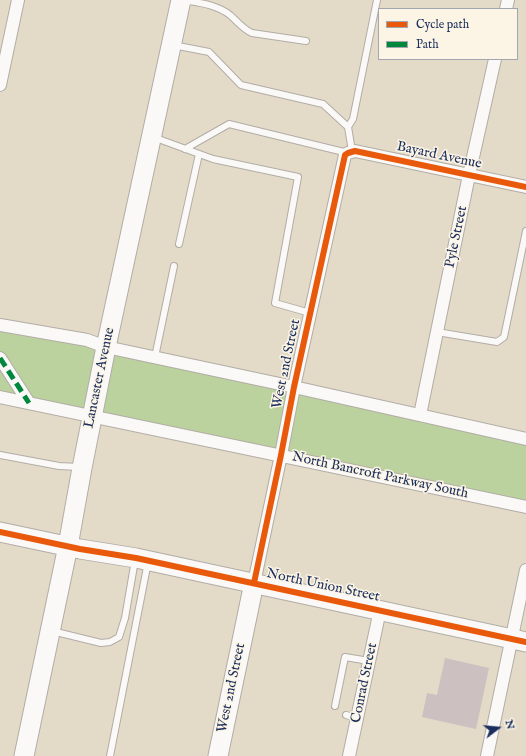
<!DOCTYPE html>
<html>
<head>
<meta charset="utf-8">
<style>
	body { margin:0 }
	#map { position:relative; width:526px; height:756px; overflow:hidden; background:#e4dac8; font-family:"IM FELL English",serif }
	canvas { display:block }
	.legend { position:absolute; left:378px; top:8px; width:140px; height:52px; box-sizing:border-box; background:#fcf5e5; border:1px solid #a2a6af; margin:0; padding:5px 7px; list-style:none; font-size:12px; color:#1b2f5e }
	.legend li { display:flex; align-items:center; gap:8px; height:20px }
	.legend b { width:20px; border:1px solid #a2a6af }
	.north { position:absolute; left:478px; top:708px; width:40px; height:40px; -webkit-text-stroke:3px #fcf5e5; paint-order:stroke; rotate:74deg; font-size:11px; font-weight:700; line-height:16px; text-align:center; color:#1b2f5e }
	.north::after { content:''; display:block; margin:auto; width:14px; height:18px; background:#1b2f5e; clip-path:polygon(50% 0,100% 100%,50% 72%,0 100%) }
</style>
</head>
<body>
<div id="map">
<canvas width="526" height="756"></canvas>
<ul class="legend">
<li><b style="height:5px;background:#e8590c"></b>Cycle path</li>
<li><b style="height:5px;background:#00873e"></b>Path</li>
</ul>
<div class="north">N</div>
</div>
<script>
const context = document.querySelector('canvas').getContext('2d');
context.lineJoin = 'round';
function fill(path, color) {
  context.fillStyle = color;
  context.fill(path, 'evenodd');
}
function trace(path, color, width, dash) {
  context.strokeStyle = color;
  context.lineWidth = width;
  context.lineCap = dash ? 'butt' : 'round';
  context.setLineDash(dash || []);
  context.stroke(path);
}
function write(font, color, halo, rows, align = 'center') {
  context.font = font + ' "IM FELL English",serif';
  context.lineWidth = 3;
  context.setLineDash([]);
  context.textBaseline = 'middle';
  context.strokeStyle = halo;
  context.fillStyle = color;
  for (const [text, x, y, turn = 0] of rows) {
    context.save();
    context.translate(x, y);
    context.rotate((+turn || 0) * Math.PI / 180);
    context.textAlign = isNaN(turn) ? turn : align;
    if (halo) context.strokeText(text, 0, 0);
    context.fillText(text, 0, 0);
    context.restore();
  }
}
fill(new Path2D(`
	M0,325L526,439V507L0,397Z`), '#bbd29e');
fill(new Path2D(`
	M445,658L489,668L476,729L422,717L427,693L437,695Z`), '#ccc0c0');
const lane = new Path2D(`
	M182,0C199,3 216,4 230,15C237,21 243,29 252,33L306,41
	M173,45L209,52L241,85L323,104L348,127L352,151
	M348,127L353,119L377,0
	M153,137L213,159L298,177L275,303L310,313
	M185,149L229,124L348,153
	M179,244L199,154
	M437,332L497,342L504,337L526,231
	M155,357L174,266
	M0,455L59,466L79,467
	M52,631L101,643L110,642L119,637L125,618L135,560
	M335,706L345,657L369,661
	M346,715L357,718
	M110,756L148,562`);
const street = new Path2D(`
	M506,9L508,0
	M0,85L18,0
	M0,325L87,340L106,347L294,387L526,439
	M0,358L29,403
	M0,397L526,507
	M420,415L469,175L495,59
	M254,583L281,455L294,387L345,155L348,153L355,151L526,187
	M349,756L380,610
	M487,756L526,570`);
const primary = new Path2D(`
	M0,532L80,549L136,558L526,642
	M24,756L68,546L82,468L106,347L181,0
	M218,756L254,583`);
trace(lane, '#b1ada6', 8);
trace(street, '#b1ada6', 14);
trace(primary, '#b1ada6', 21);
trace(lane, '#fbf9f7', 6);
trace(street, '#fbf9f7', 12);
trace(primary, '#fbf9f7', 19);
trace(new Path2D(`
	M0,358L29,403`), '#00873e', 5, [10, 5]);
trace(new Path2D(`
	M0,532L80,549L136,558L526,642
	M254,583L281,455L294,387L345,155L348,153L355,151L526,187`), '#e8590c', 6);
write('14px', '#1b2f5e', '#fcf5e5', [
	["Bayard Avenue",439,156,12],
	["Pyle Street",457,237,-78],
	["West 2nd Street",287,364,-78],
	["Lancaster Avenue",100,378,-78],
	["North Bancroft Parkway South",380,476,12],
	["North Union Street",323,586,12],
	["Conrad Street",365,683,-78],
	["West 2nd Street",232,688,-78]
]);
</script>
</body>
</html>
